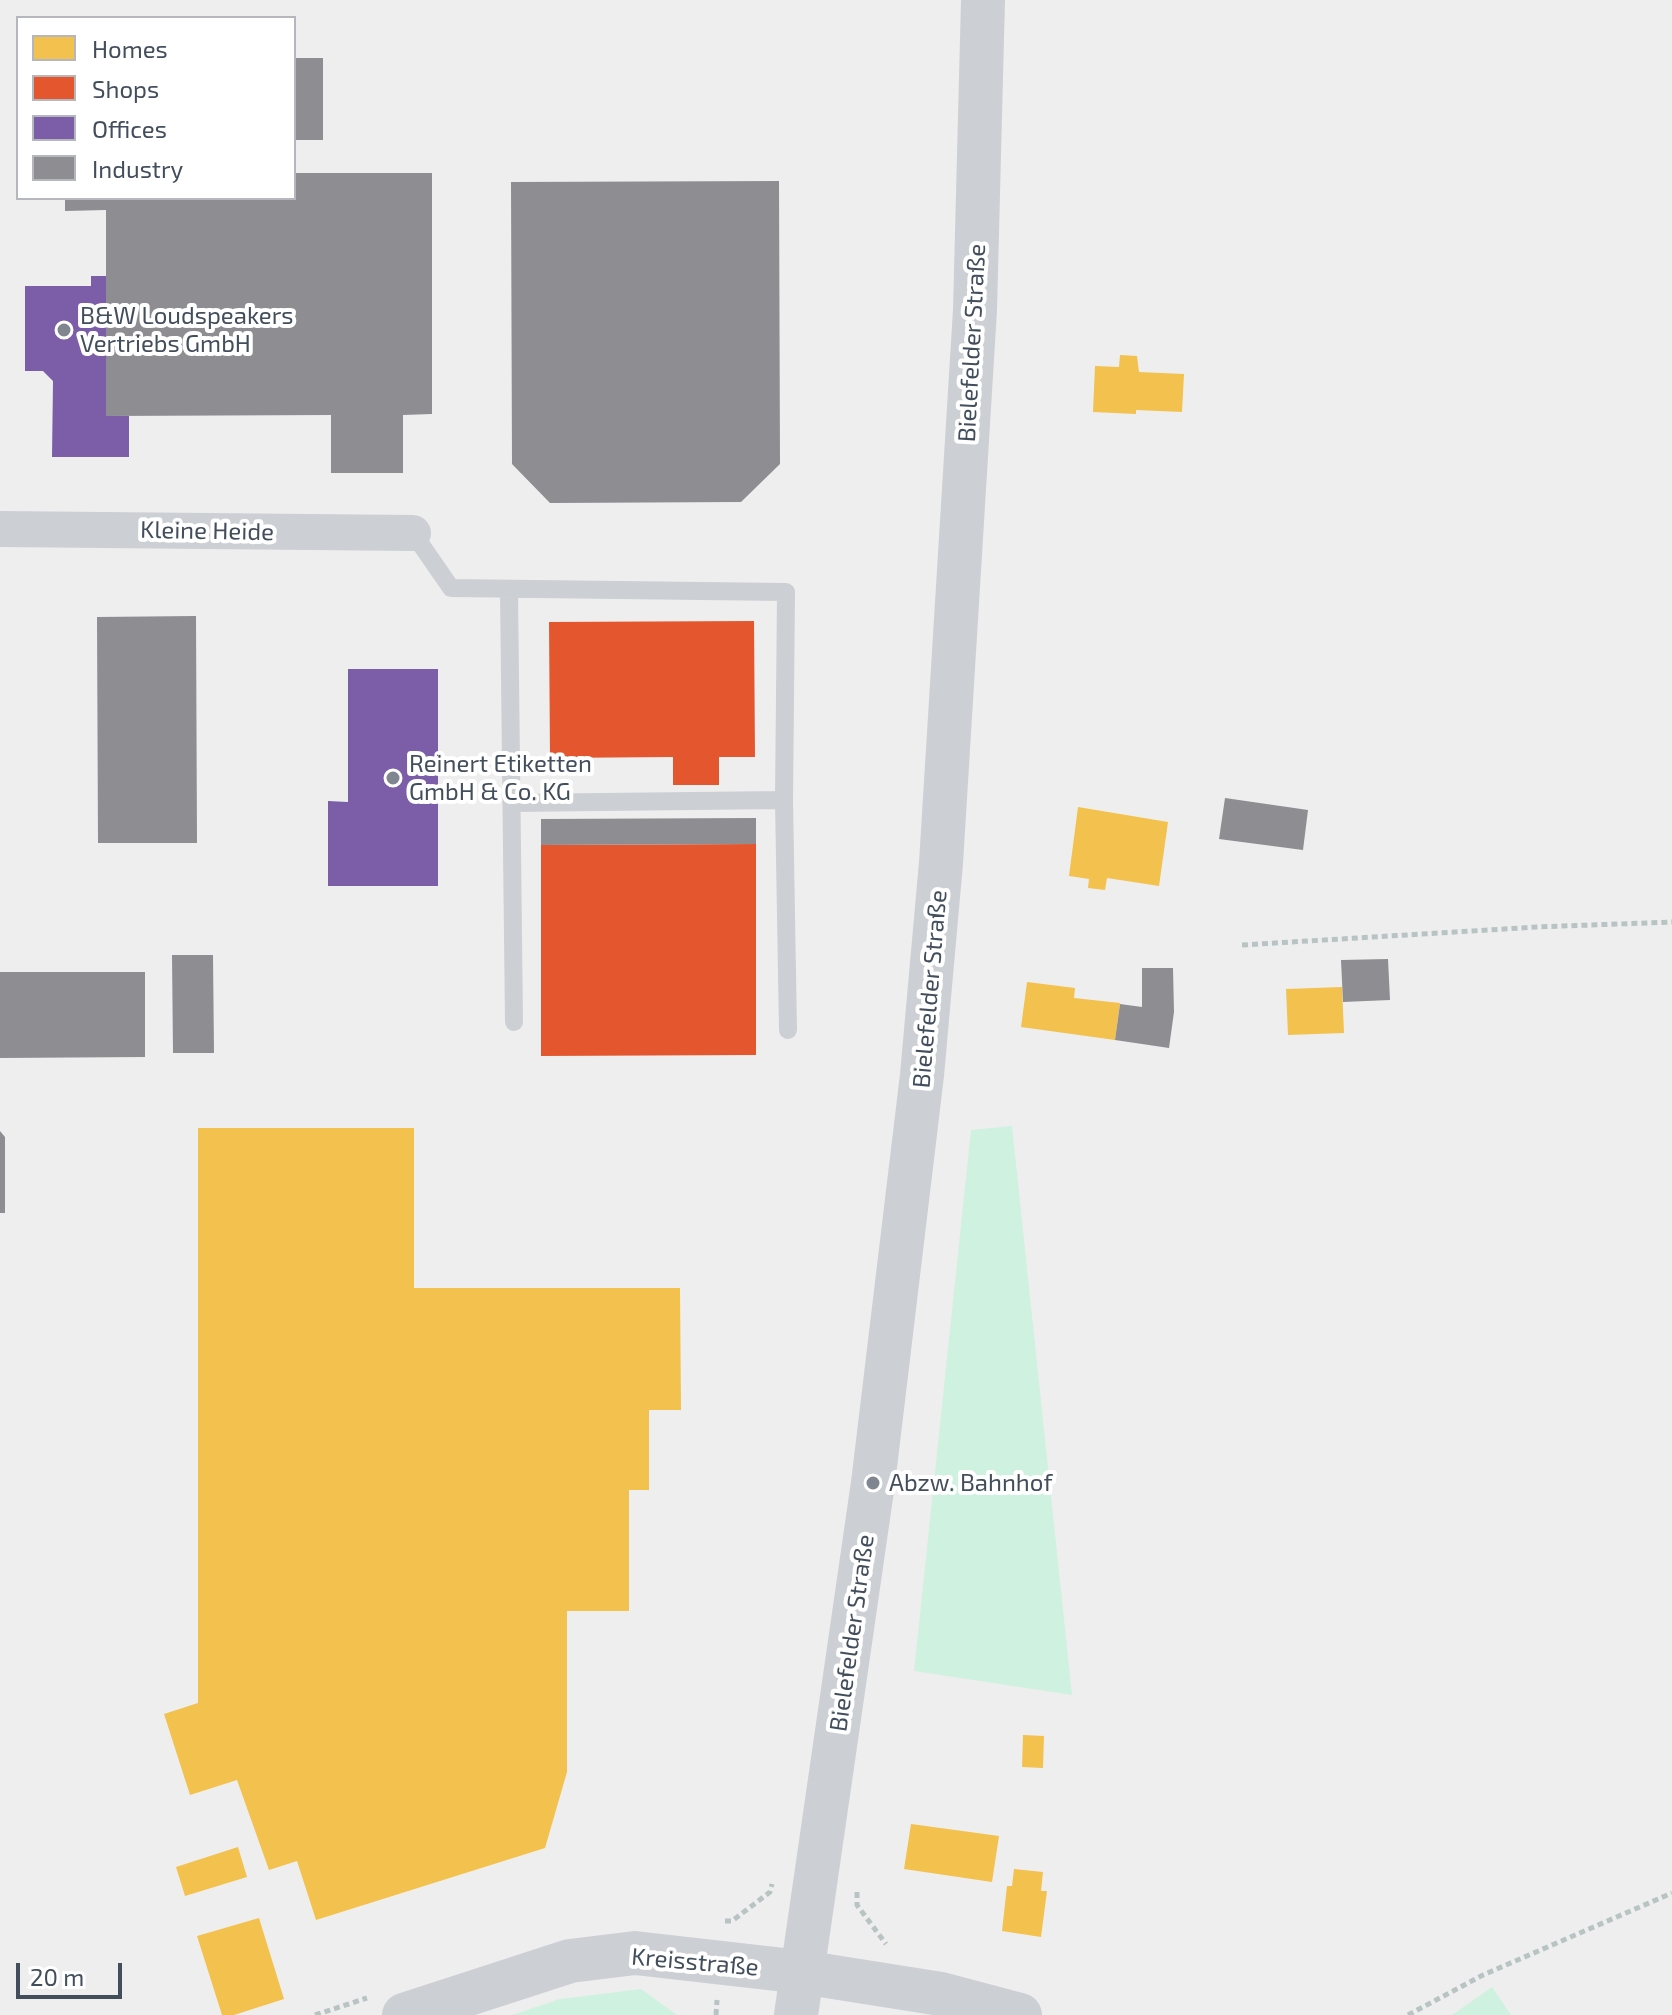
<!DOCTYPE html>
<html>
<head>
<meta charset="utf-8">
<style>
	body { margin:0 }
	#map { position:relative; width:1672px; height:2015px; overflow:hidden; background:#efeeee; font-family:"Exo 2",sans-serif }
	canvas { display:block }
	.legend { position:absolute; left:16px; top:16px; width:280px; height:184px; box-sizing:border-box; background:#fff; border:2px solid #b4b8be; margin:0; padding:10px 14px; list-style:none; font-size:24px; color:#434e5d }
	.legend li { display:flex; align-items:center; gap:16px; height:40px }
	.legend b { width:40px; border:2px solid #b4b8be }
	.scale { position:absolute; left:16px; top:1963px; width:106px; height:36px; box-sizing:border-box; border:4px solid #434e5d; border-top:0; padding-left:10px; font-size:24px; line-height:28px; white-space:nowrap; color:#434e5d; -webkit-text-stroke:6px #fff; paint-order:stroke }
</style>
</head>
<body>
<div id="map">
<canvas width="1672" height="2015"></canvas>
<ul class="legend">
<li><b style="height:22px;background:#f2c14e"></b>Homes</li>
<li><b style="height:22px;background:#e4572e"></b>Shops</li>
<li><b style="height:22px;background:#7b5ea7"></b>Offices</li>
<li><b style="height:22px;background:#8d8d92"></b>Industry</li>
</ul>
<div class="scale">20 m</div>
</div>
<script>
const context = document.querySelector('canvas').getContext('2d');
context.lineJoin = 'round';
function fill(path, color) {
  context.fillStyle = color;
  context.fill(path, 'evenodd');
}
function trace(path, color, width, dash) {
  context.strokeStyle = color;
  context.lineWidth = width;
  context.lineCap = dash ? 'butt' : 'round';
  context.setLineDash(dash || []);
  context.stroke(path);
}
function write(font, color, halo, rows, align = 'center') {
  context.font = font + ' "Exo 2",sans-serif';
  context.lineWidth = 8;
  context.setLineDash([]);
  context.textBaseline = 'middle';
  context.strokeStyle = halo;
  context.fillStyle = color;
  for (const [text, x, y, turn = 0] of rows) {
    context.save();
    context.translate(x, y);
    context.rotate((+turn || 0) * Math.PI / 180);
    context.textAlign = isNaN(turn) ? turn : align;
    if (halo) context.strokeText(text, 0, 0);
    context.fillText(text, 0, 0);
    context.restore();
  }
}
fill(new Path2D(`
	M1012,1126L1072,1695L914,1671L971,1130Z
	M1492,1987L1511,2015H1452Z
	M641,1989L677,2015H512L560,1999Z`), '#cff1e0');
fill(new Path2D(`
	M1120,355L1137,356L1139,372L1184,374L1182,412L1136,410V414L1093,412L1095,366L1119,367Z
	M1078,807L1168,822L1159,886L1107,878L1105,890L1088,888L1089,879L1069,876Z
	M1027,982L1075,988L1074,998L1120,1003L1115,1040L1021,1027Z
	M1342,987L1344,1033L1288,1035L1286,989Z
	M198,1128H414V1288H680L681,1410H649V1490H629V1611H567V1772L545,1848L316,1920L297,1861L269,1870L237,1780L190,1795L164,1714L198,1703Z
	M1023,1735L1044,1736L1043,1768L1022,1767Z
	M911,1824L999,1836L992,1882L904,1869Z
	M238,1847L247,1877L185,1896L176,1867Z
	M1014,1869L1043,1872L1041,1891H1047L1041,1937L1002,1931L1007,1886H1012Z
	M259,1918L284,1999L234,2015H222L197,1936Z`), '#f2c14e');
fill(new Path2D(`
	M754,621L755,757H719V785H673V757L550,758L549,622Z
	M756,844V1055L541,1056V845Z`), '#e4572e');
fill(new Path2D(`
	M91,276H106V416H129V457H52L53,381L43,371H25V286H91Z
	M348,669H438V886H328V801L348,802Z`), '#7b5ea7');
fill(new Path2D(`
	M294,58H323V140H294Z
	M294,173H432V414L403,415V473H331V415L106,416V210L65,211V198H294Z
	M779,181L780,464L741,502L550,503L512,464L511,182Z
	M196,616L197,843H98L97,617Z
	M1225,798L1308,810L1303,850L1219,839Z
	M756,818V844L541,845V819Z
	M172,955H213L214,1053H173Z
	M1388,959L1390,1000L1343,1002L1341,960Z
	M1142,968H1173L1174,1012L1169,1048L1115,1040L1120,1004L1142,1007Z
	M0,972H145V1057L0,1058Z
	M0,1131L5,1137V1213H0Z`), '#8d8d92');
trace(new Path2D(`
	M1242,945L1537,927L1672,922
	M857,1892V1905L886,1944
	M725,1921H732L770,1892L772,1884
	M315,2015L367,1998
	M716,2015L717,2000
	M1408,2015L1483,1975L1672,1893`), '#b7c4c3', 5, [6, 4]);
trace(new Path2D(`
	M413,533L451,588L786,592L784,800L512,803
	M509,590L514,1022
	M784,800L788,1030`), '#cccfd3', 18);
trace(new Path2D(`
	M0,529L413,533`), '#cccfd3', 36);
trace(new Path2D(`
	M404,2015L570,1961L635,1953L802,1972L941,1994L1020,2015
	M796,2015L873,1483L922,1075L941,863L975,310L983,0`), '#cccfd4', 44);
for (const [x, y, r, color] of [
	[64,330,8,"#7f8690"],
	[393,778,8,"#7f8690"],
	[873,1483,8,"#7f8690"]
]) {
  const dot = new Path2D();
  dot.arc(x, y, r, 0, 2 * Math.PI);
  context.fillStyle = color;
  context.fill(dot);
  trace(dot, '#fff', 3);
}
write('24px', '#434e5d', '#fff', [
	["B&W Loudspeakers",80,316],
	["Vertriebs GmbH",80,344],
	["Reinert Etiketten",409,764],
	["GmbH & Co. KG",409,792],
	["Abzw. Bahnhof",889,1483]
], 'left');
write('24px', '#434e5d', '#fff', [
	["Bielefelder Straße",972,343,-87],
	["Kleine Heide",207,531,1],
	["Bielefelder Straße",930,989,-85],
	["Bielefelder Straße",852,1633,-82],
	["Kreisstraße",695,1962,5]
]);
</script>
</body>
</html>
